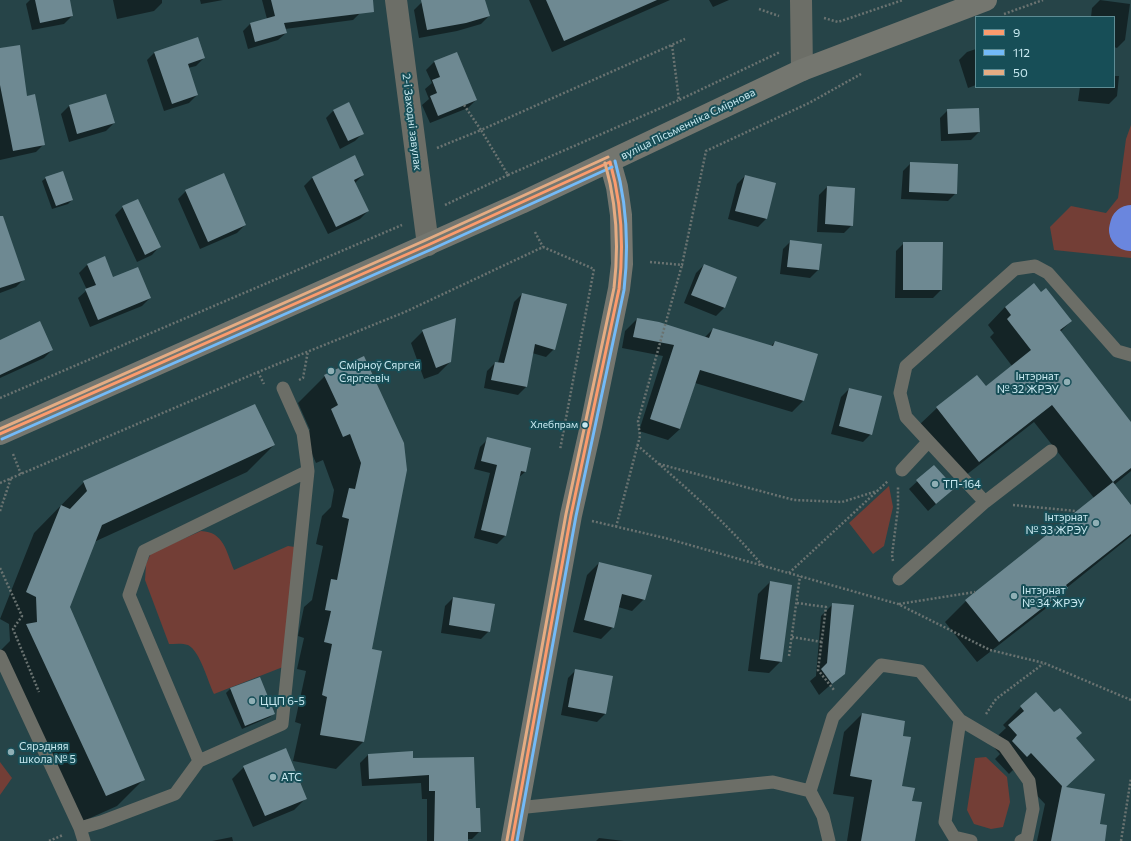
<!DOCTYPE html>
<html>
<head>
<meta charset="utf-8">
<style>
	body { margin:0 }
	#map { position:relative; width:1131px; height:841px; overflow:hidden; background:#264448; font-family:Commissioner,sans-serif }
	canvas { display:block }
	.legend { position:absolute; left:975px; top:16px; width:140px; height:72px; box-sizing:border-box; background:#174e57; border:1px solid #5e8c94; margin:0; padding:5px 7px; list-style:none; font-size:12px; color:#c8e9f0 }
	.legend li { display:flex; align-items:center; gap:8px; height:20px }
	.legend b { width:20px; border:1px solid #5e8c94 }
</style>
</head>
<body>
<div id="map">
<canvas width="1131" height="841"></canvas>
<ul class="legend">
<li><b style="height:5px;background:#fc9b6d"></b>9</li>
<li><b style="height:5px;background:#73baf8"></b>112</li>
<li><b style="height:5px;background:#e5ac83"></b>50</li>
</ul>
</div>
<script>
const context = document.querySelector('canvas').getContext('2d');
context.lineJoin = 'round';
function fill(path, color) {
  context.fillStyle = color;
  context.fill(path, 'evenodd');
}
function trace(path, color, width, dash) {
  context.strokeStyle = color;
  context.lineWidth = width;
  context.lineCap = dash ? 'butt' : 'round';
  context.setLineDash(dash || []);
  context.stroke(path);
}
function write(font, color, halo, rows, align = 'center') {
  context.font = font + ' Commissioner,sans-serif';
  context.lineWidth = 4;
  context.setLineDash([]);
  context.textBaseline = 'middle';
  context.strokeStyle = halo;
  context.fillStyle = color;
  for (const [text, x, y, turn = 0] of rows) {
    context.save();
    context.translate(x, y);
    context.rotate((+turn || 0) * Math.PI / 180);
    context.textAlign = isNaN(turn) ? turn : align;
    if (halo) context.strokeText(text, 0, 0);
    context.fillText(text, 0, 0);
    context.restore();
  }
}
fill(new Path2D(`
	M1131,125V258L1054,250L1050,227L1071,206L1106,213L1118,198L1126,139Z
	M889,486L893,507L884,546L873,554L849,523Z
	M201,531C224,532 226,551 234,570L288,546L295,547L288,665L214,694C208,682 200,651 188,645C182,643 175,644 169,644L145,580L146,564L151,553Z
	M986,757L1007,777L1010,802L1003,827L991,829L974,824L967,810L975,758Z
	M0,762L12,778L0,795Z`), '#733e36');
fill(new Path2D(`
	M30,0H69L72,16L64,24L32,30L26,4Z
	M113,0H162V3L154,11L117,19Z
	M200,0H223L201,4Z
	M262,0H359L360,13L353,20L285,29L286,33L278,40L248,49L243,31L250,24L267,19Z
	M428,0H484L489,16L481,24L457,31L419,38L414,10L422,2Z
	M529,0H670L552,52Z
	M709,0H729L713,7Z
	M1100,0L1130,4L1125,40L1117,48L1114,47V17H1091L1092,8Z
	M0,49L27,97L44,144L36,152L0,160Z
	M976,49V85L968,88L959,60L967,52Z
	M155,52L204,58L196,66L188,68L197,95L189,103L164,111L147,60Z
	M457,53L476,100L468,108L430,123L422,105L429,99L425,89L432,83L426,70L434,62Z
	M1114,76H1119L1117,96L1109,104L1078,101L1080,87H1114Z
	M106,95L114,123L106,131L69,142L61,114L69,106Z
	M334,110L363,133L355,141L340,149L326,118Z
	M948,110L979,132L971,140L941,141L940,118Z
	M354,157L363,175L355,183L368,211L360,219L328,234L304,186L312,178Z
	M911,163L956,193L948,201L901,199L903,171Z
	M745,176L766,219L758,227L728,219L737,184Z
	M46,178L72,200L68,204L52,209L42,181Z
	M827,187L852,225L844,233L817,232L819,195Z
	M186,191L245,225L237,233L200,249L178,199Z
	M123,207L159,247L152,255L137,262L115,215Z
	M791,241L818,270L810,278L780,274L783,249Z
	M904,243H942L941,290L933,298H895L896,251Z
	M0,247L24,279L16,287L0,293Z
	M87,265L113,278L150,298L142,306L90,327L78,298L87,290L79,273Z
	M704,265L736,277L724,308L716,316L684,303L696,273Z
	M1041,293L1071,321L1060,332L1131,423V471L1114,485L1131,507V536L1064,590L1045,609L977,662L945,622L966,601L1094,498L1034,422L961,479L919,425L937,408L977,376L986,387L1012,366L990,337L994,333L988,325L1005,307Z
	M522,294L554,349L546,357L532,353L526,387L518,395L484,388L487,371L495,363H498L514,302Z
	M637,319L704,338L713,329L771,346L775,342L803,401L792,412L695,383L680,429L668,440L639,431L663,356L622,348L625,331Z
	M423,331L450,362L438,374L424,379L411,343Z
	M0,341L52,350L44,358L0,378Z
	M364,357L371,650L381,652L363,742L336,769L293,761L301,724L295,722L306,671L297,669L304,638L298,636L304,607L312,600L323,546L316,544L322,516L331,507L334,490L323,460L316,463L304,436L310,430L298,403L325,376Z
	M849,389L871,434L863,442L831,434L841,397Z
	M488,439L525,472L518,478L505,536L497,544L474,538L490,473L474,469L480,447Z
	M274,445L247,472L94,542L69,608L144,779L117,806L79,823L0,651L10,641L9,624L0,619L34,533L84,482Z
	M934,466L945,496L928,511L909,489Z
	M599,563L644,599L632,611L618,607L613,627L601,639L573,632L587,575Z
	M770,582L781,661L769,673L748,671L758,594Z
	M453,598L489,631L481,639L441,633L445,606Z
	M833,604L844,673L819,695L810,681L816,676L821,616Z
	M576,670L612,677L605,714L597,722L561,715L568,678Z
	M259,678L274,713L270,717L242,729L226,693L230,689Z
	M1021,707L1075,738L1065,787L1099,824L1104,841H1037L1045,804L1013,770L1009,774L995,759L1000,754L990,743L1006,728L1003,725Z
	M862,714L901,737V787L911,801L914,841H847L854,797L833,794L844,732Z
	M368,755L412,759L475,809L480,831L472,839H467V841H427V799H422L421,783L362,786L360,763Z
	M244,767L306,798L294,810L253,827L232,779Z
	M232,837L233,841H212Z
	M599,838L624,841H596Z`), '#0007');
trace(new Path2D(`
	M1130,230L1131,226`), '#6a86de', 42);
fill(new Path2D(`
	M35,0H70L73,16L40,23Z
	M271,0H373L374,12L284,23L287,33L255,42L250,23L275,16Z
	M421,0H485L490,16L466,23L427,30Z
	M546,0H657L564,41Z
	M198,37L205,58L188,64L198,95L172,104L154,52Z
	M20,45L27,96L35,94L45,145L13,151L0,85V48Z
	M457,52L477,100L438,116L430,96L437,93L432,80L440,77L434,61Z
	M106,94L115,123L77,134L69,105Z
	M349,102L364,134L348,141L333,110Z
	M979,108L980,132L948,134L947,109Z
	M355,155L364,175L354,180L369,211L336,227L312,177Z
	M910,162L958,164L957,194L909,192Z
	M63,171L73,200L56,206L45,177Z
	M224,173L246,225L208,242L185,190Z
	M745,175L776,183L767,219L735,211Z
	M827,186L855,188L853,226L825,224Z
	M138,199L161,247L145,255L122,206Z
	M0,216H3L25,280L0,288Z
	M790,240L822,244L819,270L787,267Z
	M903,242H943L942,290H903Z
	M105,256L113,277L138,267L151,298L98,320L85,289L96,285L87,264Z
	M704,264L737,277L725,308L691,295Z
	M1034,283L1041,292L1046,288L1072,321L1060,330L1131,422V468L1113,482L1052,405L979,462L936,407L977,375L986,386L1031,350L1007,319L1011,315L1005,307Z
	M522,293L567,304L555,350L535,344L527,387L491,380L495,362L504,363Z
	M456,318L451,362L436,368L422,330Z
	M637,318L659,322L709,338L713,328L773,346L775,341L818,354L804,401L700,370L680,429L650,419L674,345L633,337Z
	M40,321L53,350L0,375V340Z
	M364,356L404,443L407,470L372,649L382,651L364,742L320,735L327,697L322,695L332,644L324,642L331,611L325,610L331,579L337,580L349,519L342,517L349,488L355,489L361,463L350,434L343,437L331,409L338,405L324,375Z
	M849,388L882,396L872,435L839,426Z
	M255,404L275,445L102,525L70,607L145,780L106,796L26,624L37,622L36,597L26,592L61,505L70,509L87,491L83,481Z
	M487,437L531,448L526,472L521,471L506,536L481,530L497,465L481,461Z
	M934,465L955,488L936,504L916,480Z
	M1113,482L1131,505V534L1066,585L1068,588L999,642L965,600Z
	M599,562L652,575L645,600L622,594L614,628L584,620Z
	M770,581L792,585L782,662L760,659Z
	M453,597L495,604L490,632L449,625Z
	M832,603L854,605L845,674L832,684L821,669L827,663Z
	M575,669L613,676L606,714L568,707Z
	M260,677L275,714L245,726L230,688Z
	M1036,692L1054,712L1060,708L1082,733L1076,738L1095,760L1066,787L1105,794L1100,824L1107,825L1105,841H1051L1062,786L1031,753L1027,757L1012,741L1017,735L1008,725L1024,711L1020,706Z
	M862,713L905,721L903,736L911,737L902,786L915,788L912,801L922,802L915,841H861L872,780L850,776Z
	M286,748L307,799L265,816L243,766Z
	M413,751V758L474,757L476,808H480L481,832H468V841H434L435,791H429V775L369,779L368,754Z`), '#6e8992');
trace(new Path2D(`
	M759,9L779,16
	M1004,14L1043,0
	M824,18L838,22L903,0
	M672,45L679,100L780,52
	M464,105L481,130L685,39
	M437,148L481,130L508,175L679,100
	M445,205L508,175
	M535,232L543,247
	M650,262L682,265L706,151L809,103L861,74
	M258,372L264,384
	M299,380L303,378L308,351
	M0,398L402,225
	M637,445C681,483 725,521 762,565
	M13,454L21,474
	M659,464L794,500L842,502L877,491
	M0,483L258,372L405,312L543,247L594,269L560,450
	M1013,505L1076,511
	M0,511L11,478
	M592,521L665,538L898,604L990,650L1044,663L1131,700
	M616,527L640,436L638,421L682,265
	M893,561L892,555L898,508V486
	M0,568L22,616L13,629L39,692
	M789,573L888,481
	M797,603L826,607L818,670L834,690
	M899,604L975,592
	M792,637L822,642
	M789,656L800,576
	M986,714L996,699L1043,664
	M49,841L63,835
	M1121,841L1131,778`), '#6a7371', 2.5, [2, 2]);
trace(new Path2D(`
	M283,388L303,433L308,471
	M1051,451L985,502L906,417L900,393L906,366L1015,269L1035,266L1048,273L1117,351L1131,355
	M902,470L928,442
	M899,579L985,502
	M0,656L80,828L84,841
	M960,720L945,822L954,837L971,841
	M810,791L833,717L881,665L920,671L960,720L1004,746L1029,781L1033,809L1027,838L1021,841
	M517,808L773,782L810,791L823,816L829,841
	M80,828L101,822L175,794L199,761L282,724L308,471L144,551L129,595L199,761`), '#6c6e67', 13);
trace(new Path2D(`
	M396,0L428,245
	M801,0L802,70`), '#6c6e67', 22);
trace(new Path2D(`
	M0,434L521,203L802,70L986,0
	M512,841L571,515L591,426L619,289L622,264L621,215L617,187L610,162`), '#74766f', 22);
trace(new Path2D(`
	M0,434L428,245L610,162
	M512,841L571,515L619,289C624,246 622,204 610,162`), '#fc9b6d', 3);
trace(new Path2D(`
	M2,439L430,250L612,167
	M517,841L576,516L624,290C629,246 627,203 615,161`), '#73baf8', 3);
trace(new Path2D(`
	M0,429L426,240L608,157
	M507,840L566,514L614,288C619,246 617,205 605,163`), '#e5ac83', 3);
for (const [x, y, r, color] of [
	[331,371,4,"#8fafb5"],
	[1067,382,4,"#8fafb5"],
	[585,425,3.5,"#c8e9f0"],
	[935,484,4,"#8fafb5"],
	[1096,523,4,"#8fafb5"],
	[1014,596,4,"#8fafb5"],
	[252,701,4,"#8fafb5"],
	[11,752,4,"#8fafb5"],
	[273,777,4,"#8fafb5"]
]) {
  const dot = new Path2D();
  dot.arc(x, y, r, 0, 2 * Math.PI);
  context.fillStyle = color;
  context.fill(dot);
  trace(dot, '#174e57', 1.5);
}
write('10px', '#c8e9f0', '#174e57', [
	["Хлебпрам",578,425]
], 'right');
write('11px', '#c8e9f0', '#174e57', [
	["2-і Заходні завулак",412,122,83],
	["вуліца Пісьменніка Смірнова",688,124,-26]
]);
write('11px', '#c8e9f0', '#174e57', [
	["Смірноў Сяргей",339,365],
	["Сяргеевіч",339,378],
	["Інтэрнат",1059,376,"right"],
	["№ 32 ЖРЭУ",1059,389,"right"],
	["ТП-164",943,484],
	["Інтэрнат",1088,517,"right"],
	["№ 33 ЖРЭУ",1088,530,"right"],
	["Інтэрнат",1022,590],
	["№ 34 ЖРЭУ",1022,603],
	["ЦЦП 6-5",260,701],
	["Сярэдняя",19,746],
	["школа № 5",19,759],
	["АТС",281,777]
], 'left');
</script>
</body>
</html>
